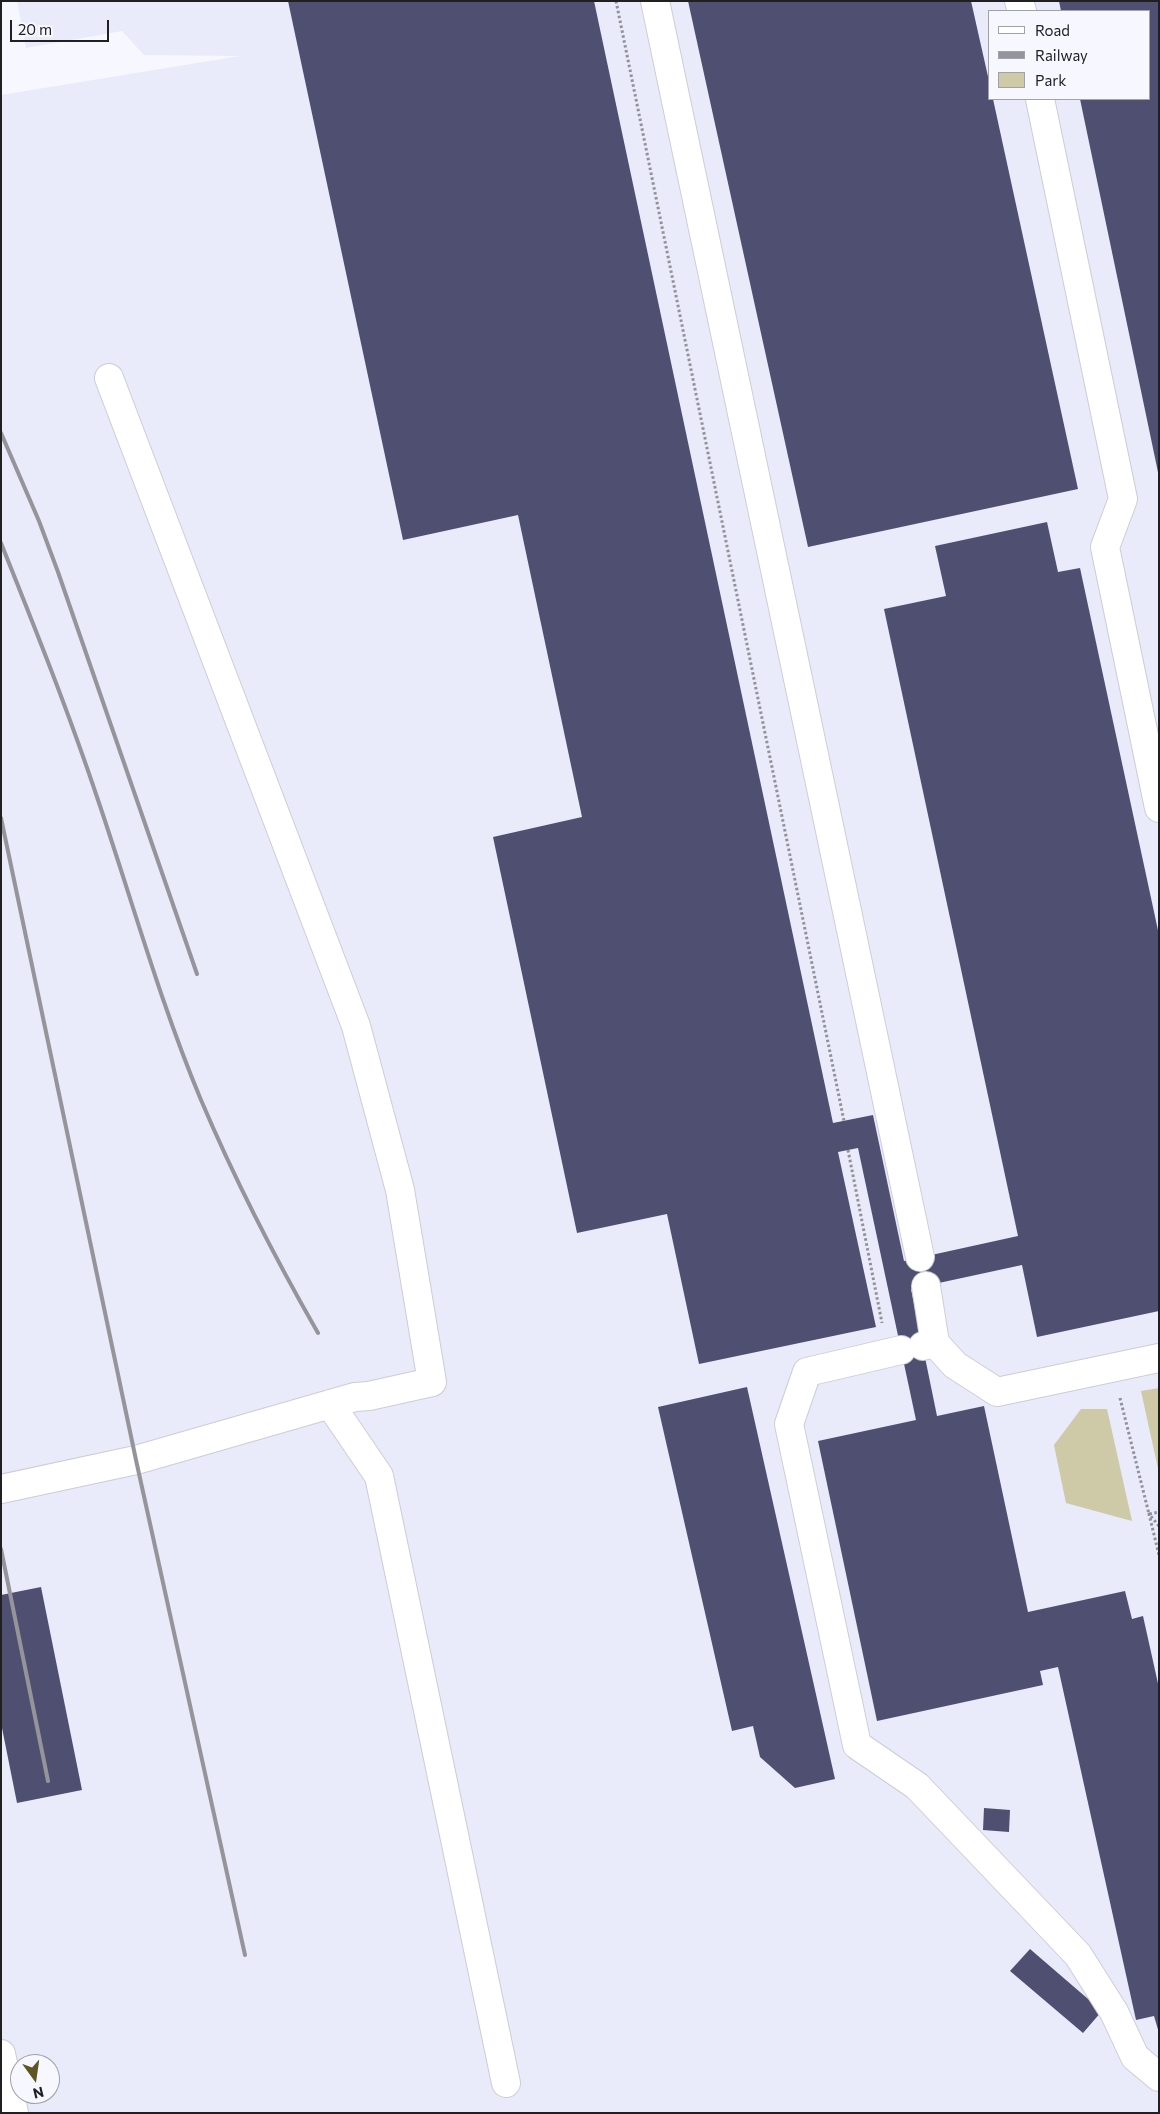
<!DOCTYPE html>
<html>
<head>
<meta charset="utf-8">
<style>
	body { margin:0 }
	#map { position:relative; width:1160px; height:2114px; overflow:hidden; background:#f7f8ff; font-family:Commissioner,sans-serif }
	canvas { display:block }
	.frame { position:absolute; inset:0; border:2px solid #202023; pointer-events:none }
	.legend { position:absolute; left:988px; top:10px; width:162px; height:90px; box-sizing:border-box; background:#f7f8ff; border:1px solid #a1a2a7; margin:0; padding:6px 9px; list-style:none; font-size:15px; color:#202023 }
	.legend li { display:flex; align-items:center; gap:10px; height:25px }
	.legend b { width:25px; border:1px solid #a1a2a7 }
	.north { position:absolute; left:10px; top:2054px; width:50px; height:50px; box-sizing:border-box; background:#f7f8ff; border:1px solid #a1a2a7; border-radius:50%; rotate:166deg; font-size:14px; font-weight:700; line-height:20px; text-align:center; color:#202023 }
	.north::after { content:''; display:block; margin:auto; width:18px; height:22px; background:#5f5723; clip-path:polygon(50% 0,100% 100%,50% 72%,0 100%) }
	.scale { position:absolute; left:10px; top:20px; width:99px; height:22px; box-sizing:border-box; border:2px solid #202023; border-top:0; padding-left:6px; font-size:15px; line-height:18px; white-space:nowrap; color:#202023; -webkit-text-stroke:4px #f7f8ff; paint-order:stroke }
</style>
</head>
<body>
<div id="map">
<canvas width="1160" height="2114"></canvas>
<div class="frame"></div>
<ul class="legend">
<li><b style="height:6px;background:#fff"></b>Road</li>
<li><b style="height:6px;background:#94949a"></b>Railway</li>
<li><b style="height:14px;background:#cec9a6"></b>Park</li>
</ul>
<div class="north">N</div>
<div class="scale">20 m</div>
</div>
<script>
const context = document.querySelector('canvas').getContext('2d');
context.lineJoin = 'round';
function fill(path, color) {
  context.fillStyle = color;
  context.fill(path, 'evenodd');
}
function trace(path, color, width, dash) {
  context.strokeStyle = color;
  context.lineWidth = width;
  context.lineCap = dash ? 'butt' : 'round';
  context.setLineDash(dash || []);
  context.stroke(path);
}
fill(new Path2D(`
	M17,1H1159V2113H1V95L240,56L144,55L122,31L26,48ZM989,11H1149V99H989ZM20,2064H50V2094H20Z`), '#e9eafa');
fill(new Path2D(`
	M1159,1388V1473L1141,1391Z
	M1081,1409H1107L1132,1521L1066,1503L1054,1445Z`), '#cec9a6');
fill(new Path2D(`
	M288,1H594L833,1123L873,1115L904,1261L1018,1236L884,609L946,596L935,546L1047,522L1058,572L1080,568L1159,935V1311L1037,1337L1022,1265L911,1289L937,1416L984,1406L1028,1612L1125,1591L1132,1619L1143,1616L1159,1688V2033L1154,2016L1136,2020L1058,1667L1040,1671L1043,1685L877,1721L818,1441L916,1420L858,1148L838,1152L876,1327L699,1364L667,1214L577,1233L493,837L582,817L518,515L403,540Z
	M688,1H971L989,81V99H993L1078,489L808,547Z
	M1059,1H1159V477L1080,99H1149V11H1061Z
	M747,1387L835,1779L795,1788L760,1757L753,1726L732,1731L658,1407Z
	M41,1587L82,1790L17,1803L1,1723V1595Z
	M984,1808L1010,1810L1009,1832L983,1830Z
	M1030,1949L1102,2011L1083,2033L1010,1971Z`), '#4f5071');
const minor = new Path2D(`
	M655,1L920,1257
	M1019,1L1022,11
	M1040,99L1123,499L1105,547L1159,808
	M935,1343L955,1365L997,1392L1159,1358
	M923,1346L935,1343L926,1286
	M901,1350L807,1372L789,1424L857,1745L917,1786L1078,1955L1114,2012L1135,2057L1159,2077
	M330,1404L379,1476L506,2083
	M1,1489L136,1460L355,1397L369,1396L432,1382L400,1190L356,1026L109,378
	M1,2054L14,2113`);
trace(minor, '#cccdd6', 30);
trace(new Path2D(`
	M616,1L844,1121
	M848,1150L882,1323
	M1120,1398L1149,1514L1159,1512
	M1159,1526L1149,1514L1159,1555`), '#919197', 3, [2.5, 2.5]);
trace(minor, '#fff', 28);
trace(new Path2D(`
	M1,433L39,521L58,572L197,974
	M1,543C35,628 69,713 98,800C132,900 160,1002 201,1100C235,1180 275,1258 318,1333
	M1,818L136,1460L245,1955
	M1,1549L48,1781`), '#94949a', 4);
</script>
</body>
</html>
